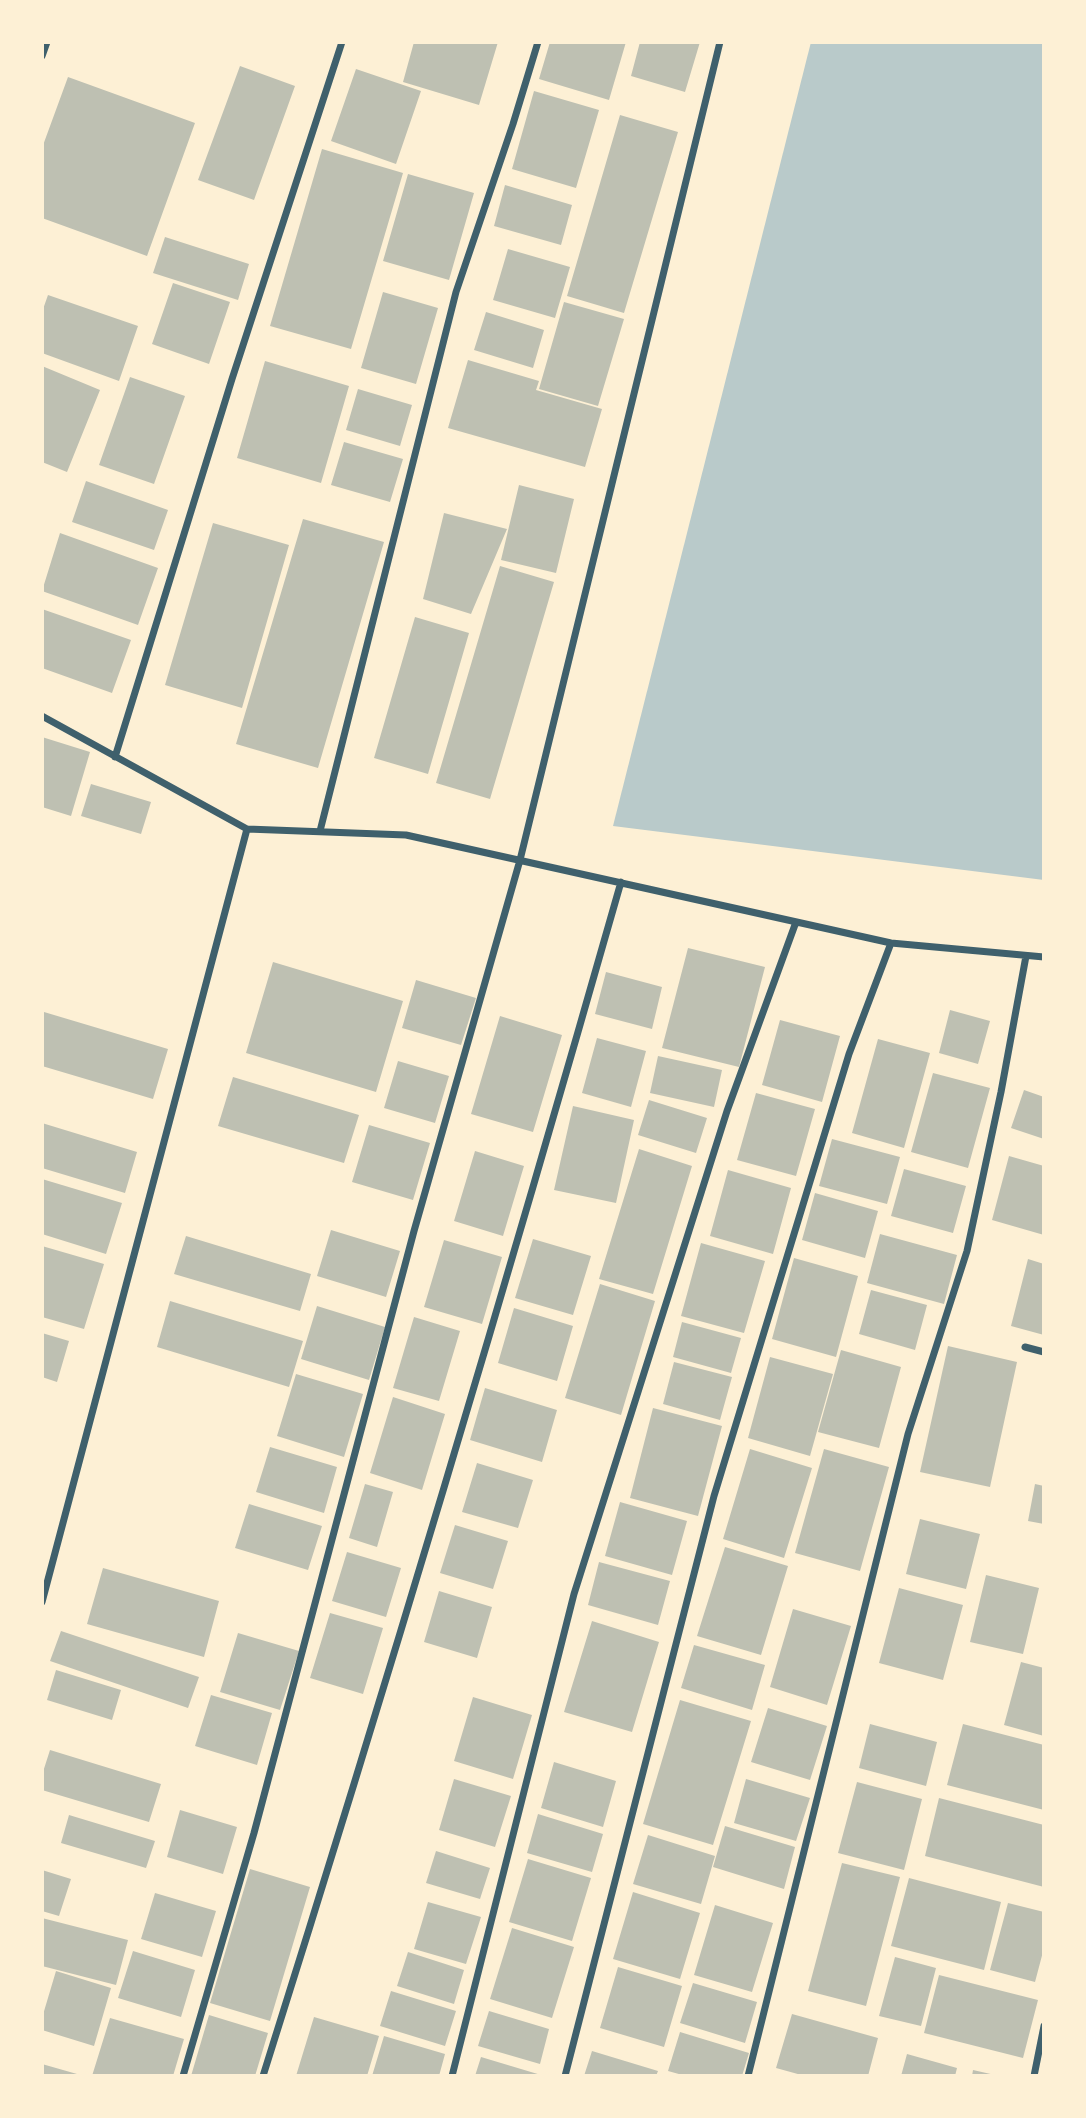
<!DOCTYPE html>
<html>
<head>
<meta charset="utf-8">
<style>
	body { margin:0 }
	#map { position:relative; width:1086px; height:2118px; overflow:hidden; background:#fdf0d5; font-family:Poppins,sans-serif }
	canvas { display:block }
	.frame { position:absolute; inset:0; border:44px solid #fdf0d5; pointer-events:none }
</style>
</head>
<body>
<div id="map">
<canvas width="1086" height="2118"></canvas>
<div class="frame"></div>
</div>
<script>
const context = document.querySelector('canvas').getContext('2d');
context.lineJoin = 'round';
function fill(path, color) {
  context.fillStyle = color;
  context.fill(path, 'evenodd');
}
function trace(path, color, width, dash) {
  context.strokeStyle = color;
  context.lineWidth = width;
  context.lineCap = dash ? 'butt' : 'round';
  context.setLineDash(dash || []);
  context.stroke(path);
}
fill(new Path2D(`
	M811,42H1044V880L613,826Z`), '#b9caca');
fill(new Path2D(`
	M414,42H498L479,105L403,82Z
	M550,42H626L609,100L539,79Z
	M640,42H700L685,92L631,76Z
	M240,66L295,86L254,200L198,180Z
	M356,69L421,91L396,164L331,141Z
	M68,77L195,123L147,256L42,218V148Z
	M534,91L599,110L576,188L512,169Z
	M620,115L678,132L624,313L567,296Z
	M322,149L403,173L351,349L270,326Z
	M408,174L474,193L449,280L383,261Z
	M505,185L572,205L561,245L494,226Z
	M165,237L249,264L238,300L153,273Z
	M508,249L570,267L555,318L493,300Z
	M173,283L230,302L209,364L152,344Z
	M383,292L438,308L416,384L361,368Z
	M48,295L138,326L119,381L42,353V312Z
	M564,302L624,319L598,406L539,389Z
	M486,312L544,330L533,368L474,350Z
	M468,360L539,381L536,390L602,409L585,467L448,428Z
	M265,361L349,386L321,483L237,458Z
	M42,366L100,390L67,472L42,462Z
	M130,377L185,396L154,484L99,465Z
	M358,389L412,405L400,446L346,430Z
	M344,442L403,459L390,502L331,485Z
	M86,481L168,510L154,550L72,522Z
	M519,485L574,499L556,573L501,560Z
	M444,513L507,529L471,614L423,599Z
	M303,519L384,542L318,768L236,744Z
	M213,523L289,545L242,708L165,685Z
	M60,533L158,568L138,625L42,591Z
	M500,566L554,582L490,799L436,783Z
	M42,609L131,640L112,693L42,668Z
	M415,617L469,633L428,774L374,758Z
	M42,737L90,752L71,816L42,807Z
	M91,784L151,802L141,834L81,816Z
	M688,948L765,967L739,1067L662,1048Z
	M273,962L403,1001L376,1092L246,1053Z
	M606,972L662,987L652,1029L595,1014Z
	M416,980L476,998L461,1045L402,1028Z
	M950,1010L990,1021L978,1064L939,1053Z
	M44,1012L168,1049L153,1099L42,1066Z
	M500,1016L562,1035L533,1132L471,1114Z
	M780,1020L840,1036L822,1102L762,1085Z
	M597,1038L646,1051L631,1107L582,1093Z
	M878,1039L930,1053L904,1148L852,1133Z
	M658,1056L722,1070L714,1107L650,1093Z
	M398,1061L449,1076L435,1123L384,1108Z
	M933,1073L990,1088L968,1168L911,1152Z
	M233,1077L359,1115L344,1163L218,1126Z
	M1024,1090L1044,1097V1139L1011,1128Z
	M756,1093L815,1109L796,1176L737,1160Z
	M649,1100L707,1118L696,1153L638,1135Z
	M573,1106L634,1120L616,1203L554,1190Z
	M42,1123L137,1152L125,1193L42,1168Z
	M369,1125L430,1143L413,1200L352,1182Z
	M832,1139L900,1157L887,1204L819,1186Z
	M639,1149L692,1166L653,1294L599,1279Z
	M475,1151L524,1166L503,1236L454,1221Z
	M1009,1156L1044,1166V1235L992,1220Z
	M904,1169L966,1186L953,1233L891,1216Z
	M728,1170L791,1188L773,1254L710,1236Z
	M42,1179L122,1203L106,1254L42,1234Z
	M815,1193L878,1211L865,1258L802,1240Z
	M331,1230L400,1251L386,1297L317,1276Z
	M880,1234L957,1255L944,1304L867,1283Z
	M186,1236L311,1274L300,1311L174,1274Z
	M533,1239L591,1256L573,1315L515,1298Z
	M444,1240L502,1257L482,1324L424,1307Z
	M701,1243L765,1261L744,1333L681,1316Z
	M42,1246L104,1264L84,1329L42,1317Z
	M794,1258L858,1276L836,1357L772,1339Z
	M1028,1259L1044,1264V1335L1011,1326Z
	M600,1284L655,1301L621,1415L565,1398Z
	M871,1290L927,1305L915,1350L859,1334Z
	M170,1301L303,1341L289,1387L157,1347Z
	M317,1306L385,1327L369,1380L301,1359Z
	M514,1308L573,1326L557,1381L498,1363Z
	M414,1317L460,1331L439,1401L393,1388Z
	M682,1322L741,1338L731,1373L673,1357Z
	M42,1333L69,1341L57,1382L42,1377Z
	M948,1346L1017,1362L990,1487L920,1472Z
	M841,1350L901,1367L879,1448L818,1432Z
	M770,1357L833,1374L810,1456L748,1438Z
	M674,1362L732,1377L720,1420L663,1404Z
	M296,1374L363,1394L344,1457L277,1436Z
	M485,1388L557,1410L542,1462L470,1440Z
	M393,1397L445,1414L422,1490L370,1473Z
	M653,1408L722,1426L698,1516L630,1498Z
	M270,1447L337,1467L324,1513L256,1492Z
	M750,1449L812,1468L784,1558L723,1539Z
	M824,1449L889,1467L860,1571L795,1553Z
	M477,1463L533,1480L518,1528L462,1512Z
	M365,1484L393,1492L377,1547L349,1538Z
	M1035,1484L1044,1486V1524L1028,1521Z
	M620,1502L687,1521L672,1575L605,1556Z
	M249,1504L322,1526L308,1570L235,1548Z
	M920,1519L980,1534L966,1589L906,1574Z
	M455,1525L508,1541L493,1589L440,1573Z
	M725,1547L788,1566L761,1655L697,1636Z
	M347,1552L401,1568L386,1617L332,1601Z
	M599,1562L670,1581L658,1625L588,1605Z
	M103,1568L219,1601L204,1657L87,1624Z
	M986,1575L1039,1588L1023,1654L970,1642Z
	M899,1588L963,1605L943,1680L879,1663Z
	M439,1591L492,1607L477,1658L424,1642Z
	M793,1609L851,1626L827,1705L770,1687Z
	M330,1613L383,1628L363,1694L310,1678Z
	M592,1621L659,1642L632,1732L564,1712Z
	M61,1631L199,1677L188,1708L50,1661Z
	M238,1633L299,1651L280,1710L220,1692Z
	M694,1645L765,1665L752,1710L681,1688Z
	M1021,1662L1044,1668V1736L1004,1725Z
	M56,1670L121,1690L112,1720L47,1700Z
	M211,1695L272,1713L257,1765L195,1746Z
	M473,1697L532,1715L513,1779L454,1761Z
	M680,1700L751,1721L713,1845L643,1824Z
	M768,1708L827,1726L810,1780L751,1762Z
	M870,1724L937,1742L926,1786L859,1768Z
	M963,1724L1044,1745V1810L947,1785Z
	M50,1750L161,1784L149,1822L42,1790V1775Z
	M554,1762L616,1781L603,1827L541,1808Z
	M454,1779L511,1796L495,1847L439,1830Z
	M746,1779L810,1798L796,1841L734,1823Z
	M857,1782L922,1799L904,1870L838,1853Z
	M939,1798L1044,1825V1887L925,1856Z
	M180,1810L237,1827L223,1874L167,1857Z
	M538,1814L603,1834L592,1872L527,1853Z
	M69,1815L155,1841L146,1868L61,1843Z
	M725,1826L795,1847L784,1889L713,1867Z
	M648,1835L715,1856L701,1904L633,1884Z
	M436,1851L490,1868L480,1899L426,1883Z
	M528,1859L591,1878L572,1941L509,1922Z
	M842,1863L900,1877L866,2006L808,1991Z
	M250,1869L310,1887L270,2021L210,2003Z
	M42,1870L71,1879L59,1916L42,1911Z
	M909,1878L1001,1902L984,1970L891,1946Z
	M633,1892L700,1913L680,1979L613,1959Z
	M155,1893L216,1911L202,1957L141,1939Z
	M428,1902L481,1917L466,1964L414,1949Z
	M1008,1903L1044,1912V1948L1035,1982L990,1970Z
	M715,1905L773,1923L752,1992L694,1975Z
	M42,1918L128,1940L116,1985L42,1966Z
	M512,1928L574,1947L552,2018L490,1999Z
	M133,1951L195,1970L181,2017L118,1998Z
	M408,1952L464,1970L454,2004L397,1986Z
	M895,1957L936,1968L921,2026L879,2016Z
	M618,1967L682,1986L664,2047L600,2028Z
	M56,1971L111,1988L94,2046L42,2030V2018Z
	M939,1975L1038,2000L1023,2058L924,2033Z
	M693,1983L757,2002L745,2043L680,2023Z
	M391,1991L456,2011L445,2046L380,2026Z
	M489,2011L549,2029L540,2064L478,2046Z
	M792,2014L878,2038L868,2076H805L776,2068Z
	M209,2015L268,2033L255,2076H191Z
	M314,2017L379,2036L367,2076H296Z
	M110,2018L184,2039L173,2076H92Z
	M680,2032L749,2053L742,2076H686L668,2071Z
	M384,2036L445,2054L439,2076H372Z
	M592,2051L658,2071L656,2076H584Z
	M907,2054L957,2068L955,2076H901Z
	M481,2057L541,2075V2076H475Z
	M42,2064L77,2074V2076H42Z
	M973,2070L995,2075V2076H972Z`), '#bec0b2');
trace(new Path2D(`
	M42,56L47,42
	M42,716L247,829L406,835L891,943L1044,957
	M115,757L232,379L342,42
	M320,831L456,292L513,124L538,42
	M1025,1347L1044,1352
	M42,1602L247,829
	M183,2076L254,1833L414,1231L520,860L720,42
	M263,2076C388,1680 507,1282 621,882
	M452,2076L574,1594L727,1111L796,922
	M565,2076L714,1496L849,1054L891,943
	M748,2076L908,1434L967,1251L1001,1092L1026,956
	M1034,2076L1044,2026`), '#3f606c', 7);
</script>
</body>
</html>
